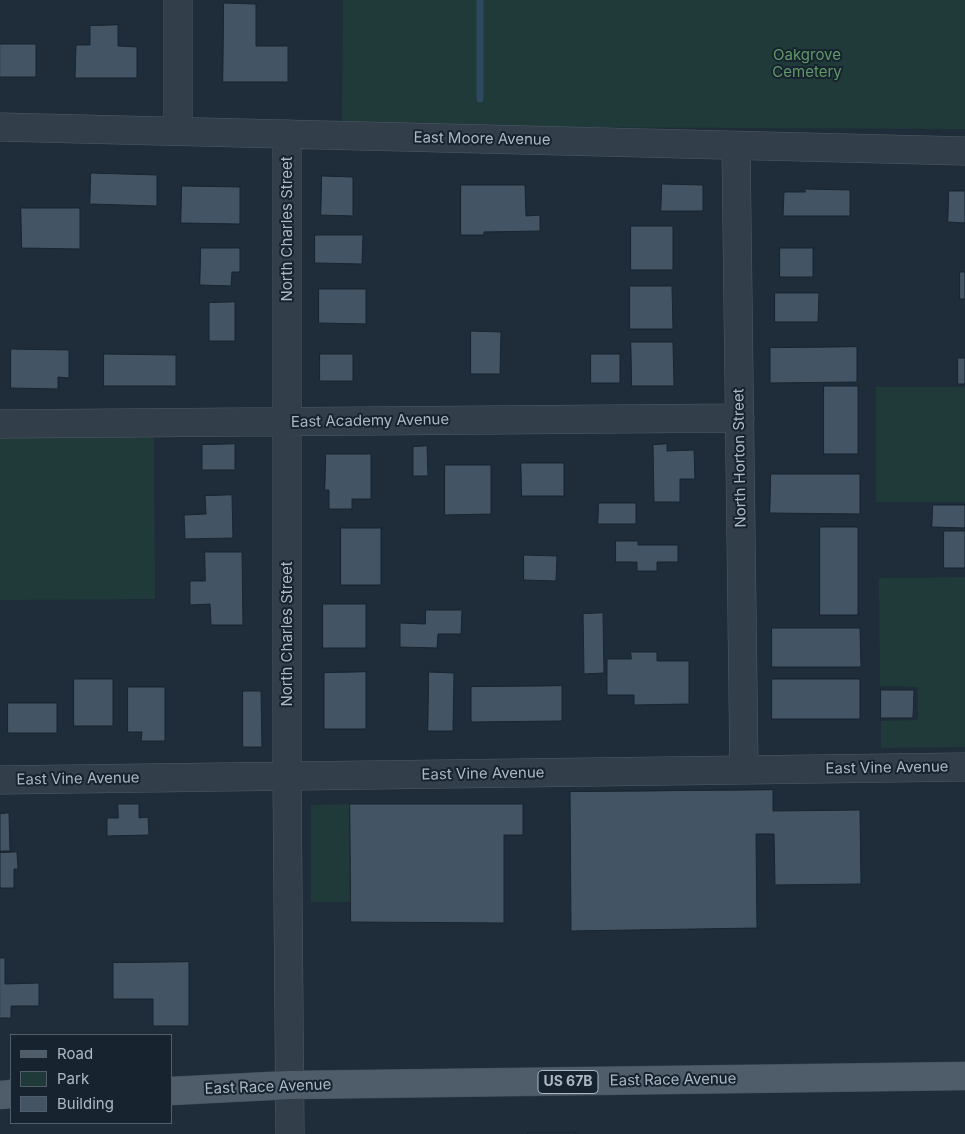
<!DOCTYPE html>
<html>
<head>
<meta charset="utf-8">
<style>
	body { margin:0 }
	#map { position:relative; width:965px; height:1134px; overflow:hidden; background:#1e2d39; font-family:Inter,sans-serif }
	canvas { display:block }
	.legend { position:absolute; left:10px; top:1034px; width:162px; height:90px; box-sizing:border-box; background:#17232e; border:1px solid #525f6b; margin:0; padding:6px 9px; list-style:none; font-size:15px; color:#abb9c7 }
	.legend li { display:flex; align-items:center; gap:10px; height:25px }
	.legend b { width:25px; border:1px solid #525f6b }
</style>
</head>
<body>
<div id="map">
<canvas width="965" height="1134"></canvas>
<ul class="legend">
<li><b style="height:6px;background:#4f5d6a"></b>Road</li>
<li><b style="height:14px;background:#203a3a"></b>Park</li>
<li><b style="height:14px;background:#435464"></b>Building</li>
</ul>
</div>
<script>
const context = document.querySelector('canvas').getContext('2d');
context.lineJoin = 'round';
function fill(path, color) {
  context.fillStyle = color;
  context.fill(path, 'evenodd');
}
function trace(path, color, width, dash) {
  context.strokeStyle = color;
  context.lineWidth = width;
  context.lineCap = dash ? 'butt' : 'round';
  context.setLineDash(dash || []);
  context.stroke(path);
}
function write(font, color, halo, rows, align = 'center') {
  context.font = font + ' Inter,sans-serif';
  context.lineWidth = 4;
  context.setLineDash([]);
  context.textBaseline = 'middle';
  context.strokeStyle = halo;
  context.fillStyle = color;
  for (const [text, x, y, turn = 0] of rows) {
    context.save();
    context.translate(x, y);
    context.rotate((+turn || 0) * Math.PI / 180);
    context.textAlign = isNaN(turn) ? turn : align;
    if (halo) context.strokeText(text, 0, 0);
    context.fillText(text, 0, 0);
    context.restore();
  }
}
fill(new Path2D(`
	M343,0H965V129L342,126Z
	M876,387H965V502H876Z
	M154,432L155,599L0,600V433Z
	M965,577V747L881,748V721L918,720V687L880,686L879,578Z
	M350,804L351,902H311V805Z`), '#203a3a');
trace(new Path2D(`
	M480,0V99`), '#2d4960', 7);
const building = new Path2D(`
	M224,3L256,4V46H288V82H223Z
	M118,25V46L137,47V78H75L76,45H90V26Z
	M0,44H36V77H0Z
	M91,173L157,175V206L90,204Z
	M322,176L353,177V216L321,215Z
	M662,184L703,185V211H661Z
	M461,185H525L526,216L540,215V231L484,232V235H461Z
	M182,186L240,187V224L181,223Z
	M805,189L850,190V216H783L784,192H805Z
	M949,191H965V223L948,222Z
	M21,208H80V249L22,248Z
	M631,226H673V270H631Z
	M315,235H363L362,264L315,263Z
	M201,248H240V272H232L231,286L200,285Z
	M780,248H813V277H780Z
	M960,272H965V299H960Z
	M630,286H672L673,329H630Z
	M319,289H366V324L319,323Z
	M775,293H819L818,322H775Z
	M235,302V341H209V303Z
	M471,331L501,332L500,374H471Z
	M631,342H673L674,386H632Z
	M857,347V382L770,383V348Z
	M11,349L69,350V378L58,377V389L11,388Z
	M104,354L176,355V386H104Z
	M320,354H353V381H320Z
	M591,354H620V383H591Z
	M958,358H965V384H958Z
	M824,386H858V454H824Z
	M235,444V470H202V445Z
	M667,444V451L694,450L695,479H680V502H654L653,445Z
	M427,446L428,476H413V447Z
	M326,454H371V499H352V509H329V490H325Z
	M521,463H564V496H522Z
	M445,465H491V514L445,515Z
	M771,474H860V514L770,513Z
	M232,495L233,538L185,539L184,515L206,514L205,496Z
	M599,503H636V524H598Z
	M933,505H965V528L932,527Z
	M820,527H858V615H820Z
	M341,528H381V585H341Z
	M944,531H965V568H944Z
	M616,541H638V545H678V562H657V571H637V562H616Z
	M205,552H242L243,625H211L210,604L190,605V581H205Z
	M524,555L557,556L556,581L524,580Z
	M323,604H366V648H323Z
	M426,610H462L461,634H438L437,648L400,647V623L425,624Z
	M603,613L604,673L584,674L583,614Z
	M772,628H860L861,667H772Z
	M631,652H657V661H689V704L634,705V695H607V659H631Z
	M366,672V729H324V673Z
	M429,672L454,673L453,731H428Z
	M74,679H113V726H74Z
	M772,679H860V719H772Z
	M562,686V721L471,722V687Z
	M128,687H165V741H141L142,732H128Z
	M881,690H914L913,718H881Z
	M243,691H261L262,747H243Z
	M8,703H57V733H8Z
	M773,790V811L860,810L861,884L775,885L774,834H756L757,928L571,931L570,792Z
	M118,804H139V818L148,817L149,835L107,836V818H118Z
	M350,804H523V835H504V923L351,922Z
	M9,813L10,851H0V814Z
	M17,852L18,869H14V888H0V853Z
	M0,958H5V984L39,983V1006H11V1018H0Z
	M189,962V1026H153V999H113V963Z
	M528,1133H576V1134H528Z`);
fill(building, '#435464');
trace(building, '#192530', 1);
const minor = new Path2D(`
	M0,127L965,151
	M178,131V0
	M287,134V776L290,1134
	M736,146L744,770
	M0,424L740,418
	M0,780L965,767`);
const major = new Path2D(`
	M171,1091L290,1085L965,1076
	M0,1095L11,1094`);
trace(minor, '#4f5c68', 29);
trace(major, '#3e4a56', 29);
trace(minor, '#323e4a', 28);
trace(major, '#4f5d6a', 28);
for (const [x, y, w] of [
	[568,1082,60]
]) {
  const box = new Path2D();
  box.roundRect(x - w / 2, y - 11.5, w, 23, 4);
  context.fillStyle = '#17232e';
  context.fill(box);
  trace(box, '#abb9c7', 1);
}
write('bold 14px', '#abb9c7', null, [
	["US 67B",568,1082]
]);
write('15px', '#619967', '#17232e', [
	["Oakgrove",807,55],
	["Cemetery",807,72]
]);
write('15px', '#abb9c7', '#17232e', [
	["East Moore Avenue",482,139,1],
	["North Charles Street",287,229,-90],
	["East Academy Avenue",370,421,-1],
	["North Horton Street",740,458,-91],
	["North Charles Street",287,634,-90],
	["East Vine Avenue",887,768,-1],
	["East Vine Avenue",483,774,-1],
	["East Vine Avenue",78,779,-1],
	["East Race Avenue",673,1080,-1],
	["East Race Avenue",268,1087,-2]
]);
</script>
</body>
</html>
